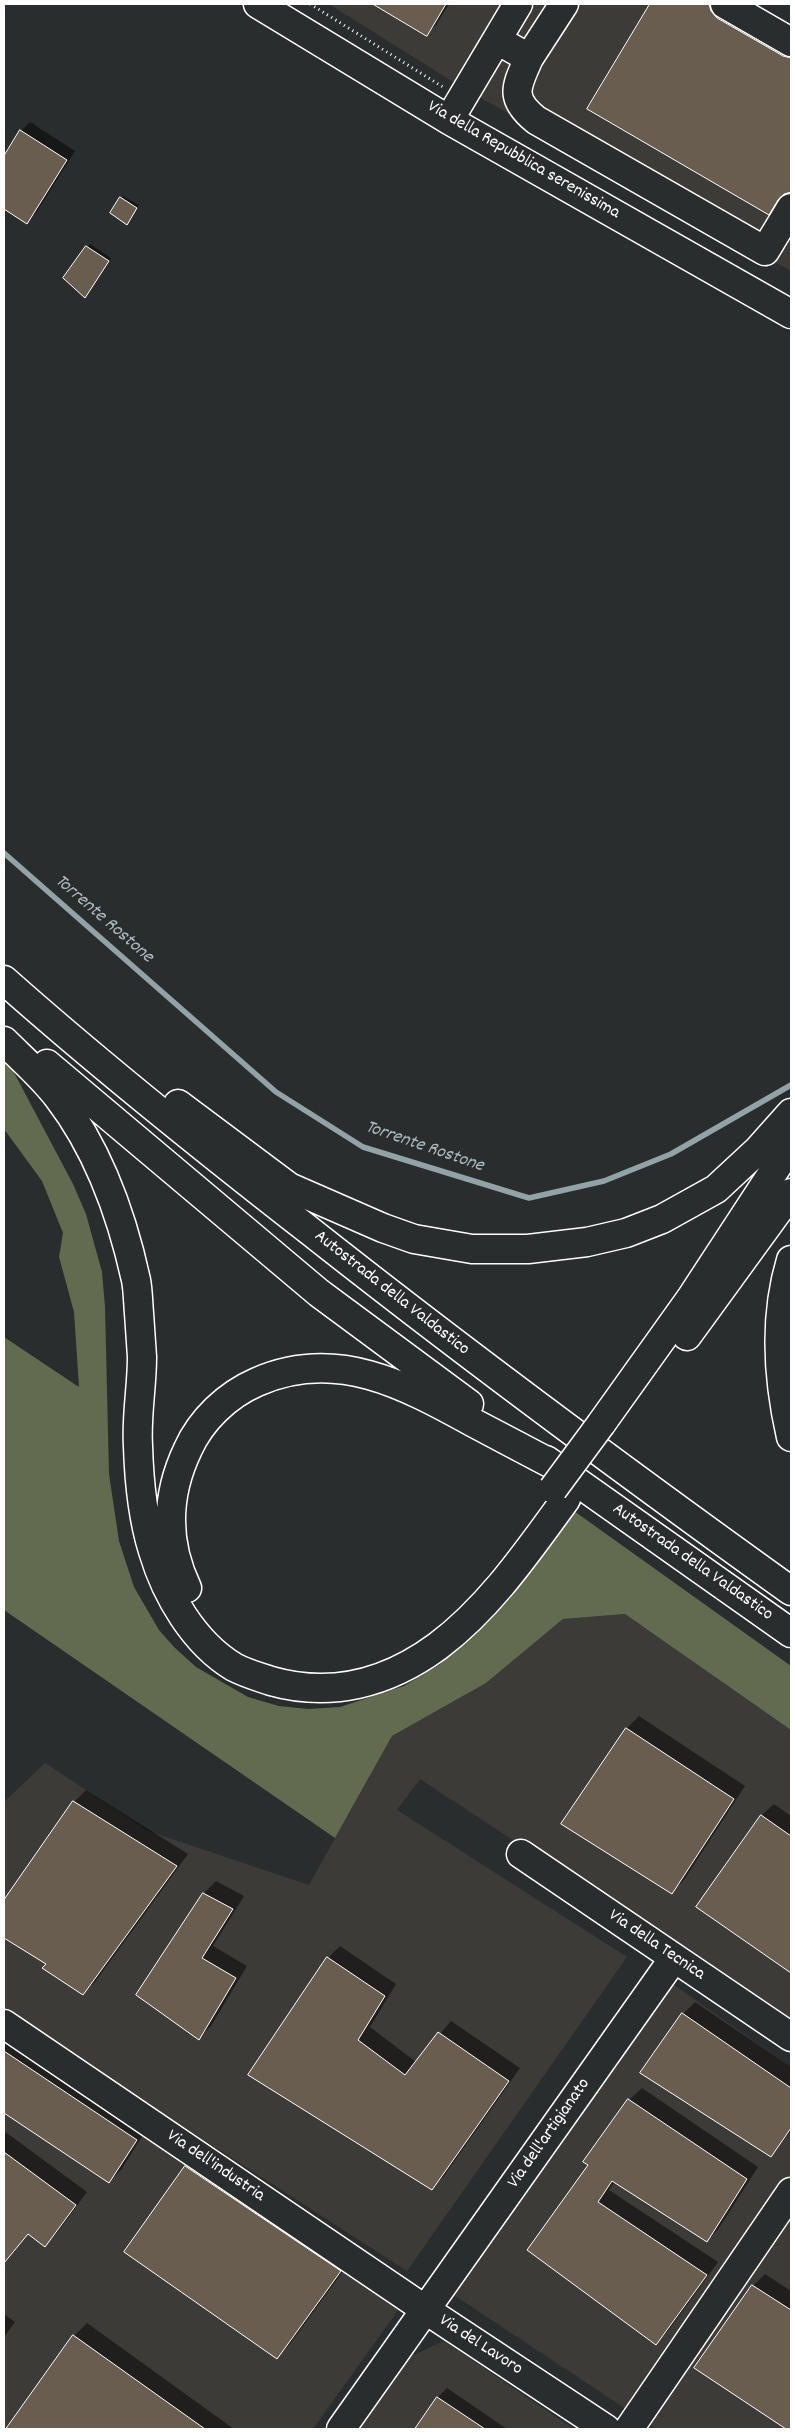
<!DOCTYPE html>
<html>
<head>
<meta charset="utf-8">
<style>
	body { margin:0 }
	#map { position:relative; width:795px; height:2433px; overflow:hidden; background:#2a2d2e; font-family:Dekko,sans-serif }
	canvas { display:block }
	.frame { position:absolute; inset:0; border:5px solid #fff; pointer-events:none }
</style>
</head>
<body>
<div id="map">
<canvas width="795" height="2433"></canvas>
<div class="frame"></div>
</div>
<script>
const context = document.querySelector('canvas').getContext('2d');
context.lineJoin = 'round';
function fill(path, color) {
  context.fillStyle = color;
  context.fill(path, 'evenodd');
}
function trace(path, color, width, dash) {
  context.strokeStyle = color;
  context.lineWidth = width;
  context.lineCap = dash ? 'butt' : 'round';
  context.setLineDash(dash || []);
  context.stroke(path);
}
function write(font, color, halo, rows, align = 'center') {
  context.font = font + ' Dekko,sans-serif';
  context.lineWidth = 4.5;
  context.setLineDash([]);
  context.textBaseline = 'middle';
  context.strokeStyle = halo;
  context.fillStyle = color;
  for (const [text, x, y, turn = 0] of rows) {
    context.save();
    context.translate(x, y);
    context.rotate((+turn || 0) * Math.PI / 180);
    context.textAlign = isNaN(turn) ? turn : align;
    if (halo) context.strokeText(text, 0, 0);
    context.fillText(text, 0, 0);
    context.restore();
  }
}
fill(new Path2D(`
	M329,4H737L791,35V271L461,87Z
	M625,1614L791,1730V2023L420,1779L397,1810L627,1957L407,2271L4,2011V1802L45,1763L148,1831L309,1885L392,1736L486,1683L563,1619Z
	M671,1983L791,2067V2429H656L454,2295Z
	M4,2037L406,2299L313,2429H4Z
	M444,2341L574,2429H359L405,2359Z`), '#3d3b38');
fill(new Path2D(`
	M4,1060L10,1065L73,1184L86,1214L102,1272L105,1307L109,1474L119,1541L134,1587L159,1630L174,1647L196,1667L248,1697L279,1706L308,1709L340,1707L404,1686L439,1665L507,1599L574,1511L791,1666V1730L625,1614L563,1619L486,1683L392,1736L335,1838L4,1610V1337L79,1387L74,1312L59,1257L63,1233L42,1181L4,1129Z`), '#626a50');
fill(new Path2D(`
	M376,4H449L436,25L426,34Z
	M651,4H728L791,41V191L787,192L768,213L588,108Z
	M30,122L75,151L36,213L26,222L4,208V158L21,131Z
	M123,196L139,205L129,221L121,198Z
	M90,244L111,258L88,293L65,278Z
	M639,1716L745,1786L684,1880L672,1892L563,1824L627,1728Z
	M86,1790L188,1854L95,1982L82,1994L48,1964L4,1937V1902L74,1802Z
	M774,1804L791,1816V1971L698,1907L761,1816Z
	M216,1881L244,1896L213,1946L247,1966L211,2026L199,2038L204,1893Z
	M340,1946L396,1984L370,2027L416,2062L451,2021L520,2068L444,2176L432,2188L250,2075L328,1958Z
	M695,2002L791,2067V2131L771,2155L683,2014Z
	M4,2031L148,2127L121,2170L108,2182L4,2111Z
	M642,2088L758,2167L719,2228L707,2241L615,2181L609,2190L718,2262L668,2331L656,2343L528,2250L590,2165L629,2100Z
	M4,2131L87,2192L57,2233L45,2245L29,2233L4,2263Z
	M198,2154L352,2259L289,2345L277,2357L126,2252L186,2167Z
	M765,2274L791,2291V2429L696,2368L753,2286Z
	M4,2314L15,2322L4,2337Z
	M87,2323L234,2429H8L74,2336Z
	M447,2388L507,2429H416L438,2397Z`), '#0007');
trace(new Path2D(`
	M4,853L276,1092L363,1147L529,1198L604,1181L671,1154L791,1085`), '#92a2a7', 5.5);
const building = new Path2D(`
	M373,4H446L427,36Z
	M650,4H709L711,11L717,18L783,56L791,58V192L784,194L778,200L769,215L587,109Z
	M20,130L67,160L27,224L4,209V156Z
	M120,197L137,208L127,225L110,213Z
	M86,246L109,261L85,298L63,278Z
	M626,1728L734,1799L672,1894L561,1824Z
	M73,1801L177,1866L83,1995L42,1968L46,1964L4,1938V1900Z
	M761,1815L791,1836V1973L696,1907Z
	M203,1893L233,1909L202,1958L236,1978L199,2040L136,1995Z
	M327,1957L385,1996L358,2040L405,2075L438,2032L509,2081L432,2190L248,2075Z
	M682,2013L791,2088V2128L771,2157L640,2073Z
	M4,2051L137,2140L109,2183L4,2113Z
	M628,2099L747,2179L707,2242L612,2181L598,2202L707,2275L656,2345L527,2250L588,2165L583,2162Z
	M4,2152L76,2205L45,2247L28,2234L4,2263Z
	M185,2166L341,2271L277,2359L124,2252Z
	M752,2285L791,2310V2429H786L694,2368Z
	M73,2335L205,2429H6Z
	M437,2397L485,2429H415Z`);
fill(building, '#685d4f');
trace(building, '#fff', 1);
const minor = new Path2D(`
	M258,4L449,120L791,314
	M725,4L791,42
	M497,40L529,58C516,87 509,98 536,120L765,251L791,208
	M529,58L564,4
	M449,120L518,4
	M521,1854L791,2037
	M4,2024L426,2310L606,2429
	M341,2429L674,1958
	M629,2429L791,2192`);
const highway = new Path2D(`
	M4,980C103,1068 206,1150 310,1231C467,1355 628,1474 791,1591
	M4,1041C22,1059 42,1076 58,1097C98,1149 122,1216 136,1280C138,1290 138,1302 139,1313C140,1328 141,1343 142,1357C142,1387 136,1417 138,1446C139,1480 143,1519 153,1551C166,1595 194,1643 234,1667C245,1673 259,1677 271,1681C331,1698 388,1683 438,1646C490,1607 528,1551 566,1499
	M47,1064L319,1293L469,1404
	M178,1104L289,1187L383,1228L414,1239L472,1249H528L587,1242L626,1233L662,1219L716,1189L758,1150L791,1113
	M791,1260C774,1316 778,1380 791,1437
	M687,1336L791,1193
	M601,1424L691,1298L791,1145
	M546,1460L791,1633
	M187,1588C165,1542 166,1495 188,1449C201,1420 227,1395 257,1382C336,1347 405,1385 474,1423C499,1436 523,1449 548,1462`);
trace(minor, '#fff', 31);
trace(highway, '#fff', 31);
trace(new Path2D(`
	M310,4L443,87`), '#fff', 3, [1, 4]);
trace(minor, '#2a2d2e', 28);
trace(highway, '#2a2d2e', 28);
const highwayBridge = new Path2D(`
	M553,1489L601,1424`);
trace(highwayBridge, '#fff', 31, []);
trace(highwayBridge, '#2a2d2e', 28);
write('18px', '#fff', '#2a2d2e', [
	["Via della Repubblica serenissima",523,161,30],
	["Autostrada della Valdastico",391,1294,38],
	["Autostrada della Valdastico",692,1563,35],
	["Via della Tecnica",656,1946,34],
	["Via dell'artigianato",550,2134,-55],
	["Via dell'industria",215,2167,34],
	["Via del Lavoro",480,2346,33]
]);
write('italic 19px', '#adb9bd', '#2a2d2e', [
	["Torrente Rostone",103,920,41],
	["Torrente Rostone",424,1148,19]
]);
</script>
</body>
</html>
